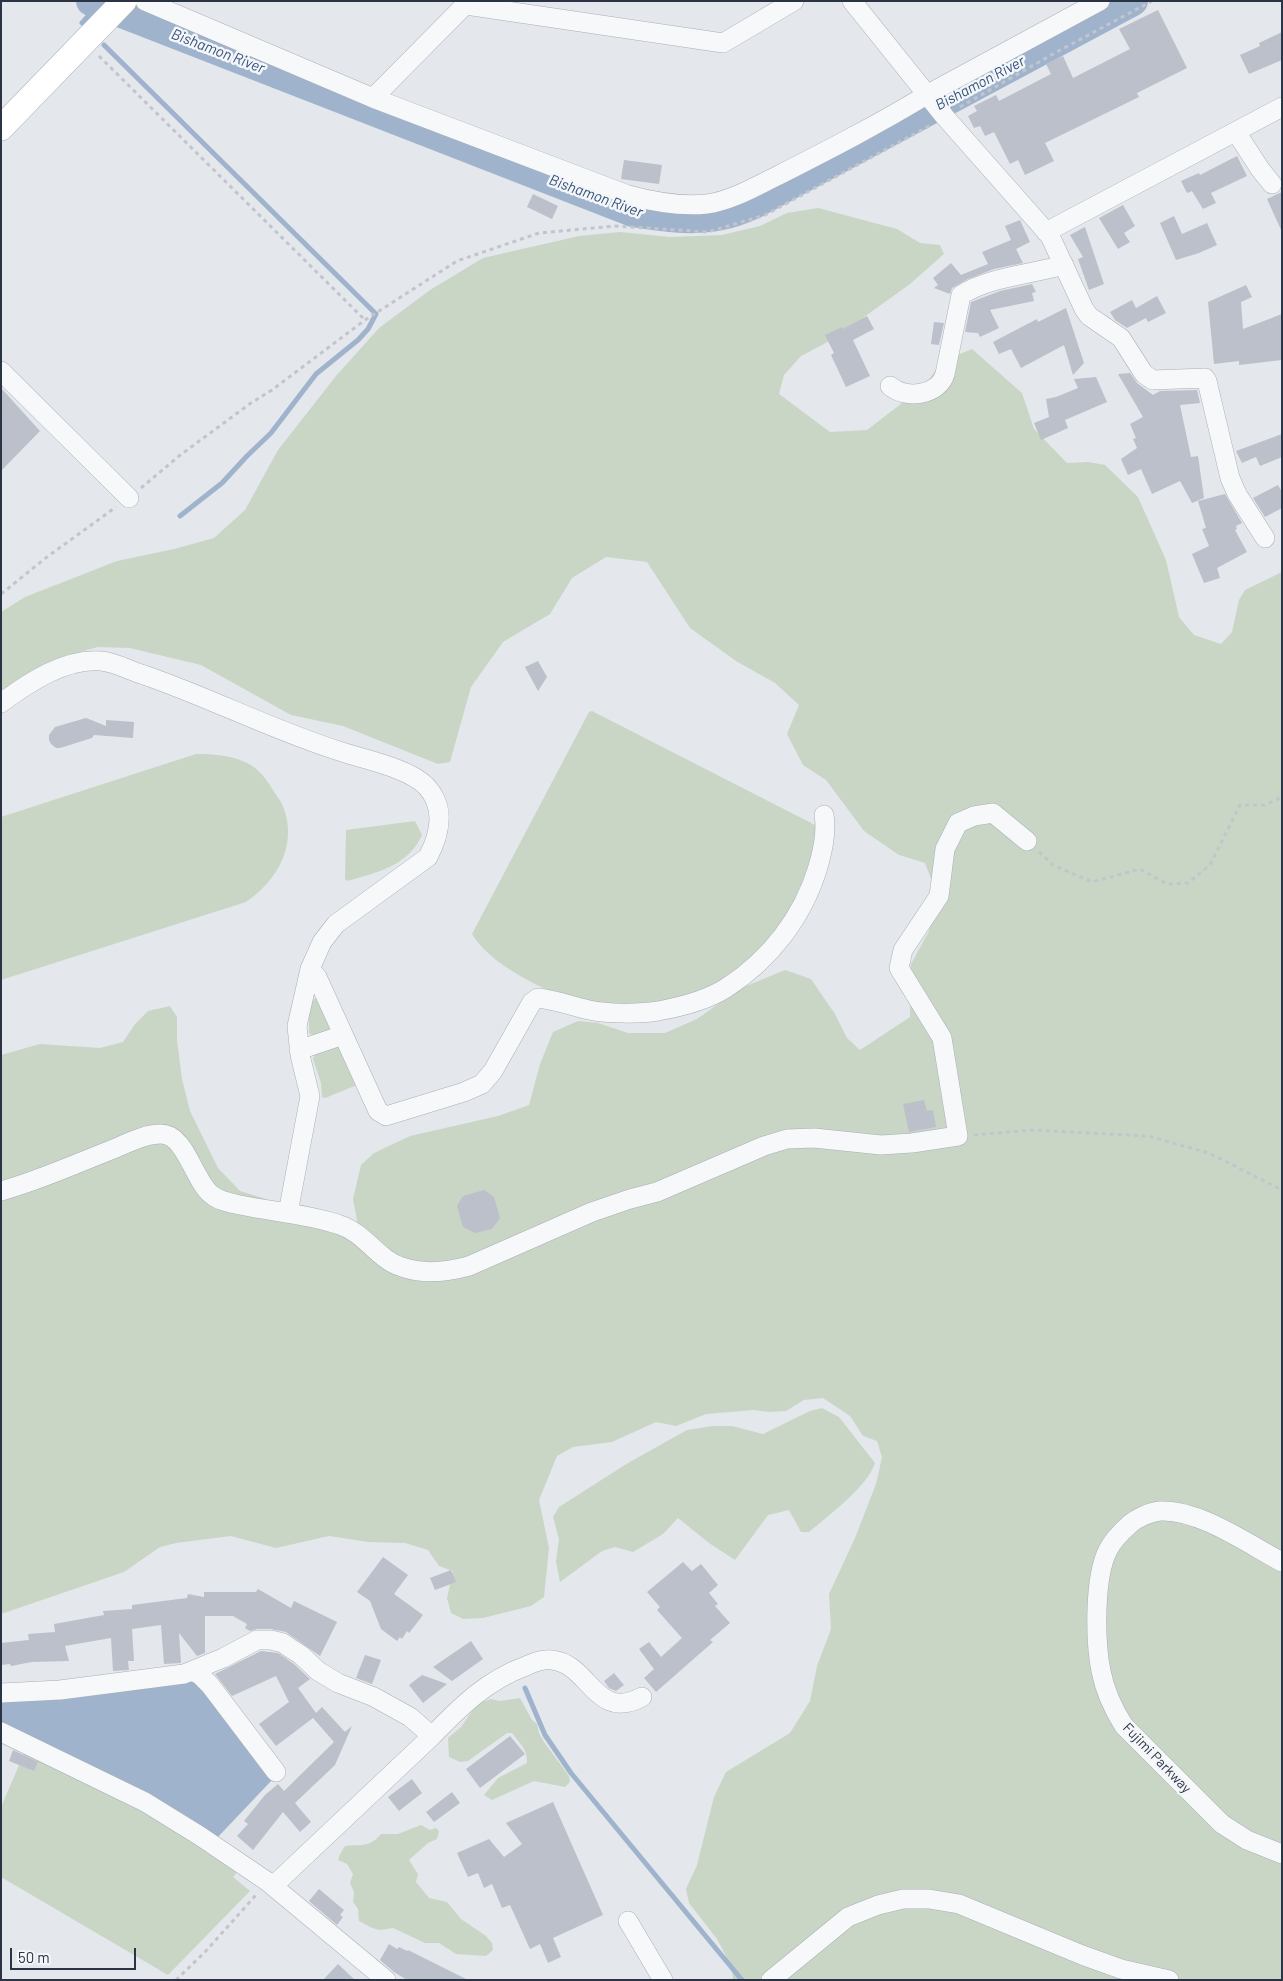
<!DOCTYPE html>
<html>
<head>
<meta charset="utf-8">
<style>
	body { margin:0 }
	#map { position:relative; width:1283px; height:1981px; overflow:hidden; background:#e4e7ec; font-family:Barlow,sans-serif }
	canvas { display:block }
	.frame { position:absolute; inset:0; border:2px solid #2b3445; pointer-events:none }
	.scale { position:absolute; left:10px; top:1948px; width:126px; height:22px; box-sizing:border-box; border:2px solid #2b3445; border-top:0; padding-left:6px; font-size:15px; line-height:18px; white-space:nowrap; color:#2b3445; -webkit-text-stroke:4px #f4f6f9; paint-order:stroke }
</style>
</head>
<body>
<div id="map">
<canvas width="1283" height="1981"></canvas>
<div class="frame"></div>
<div class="scale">50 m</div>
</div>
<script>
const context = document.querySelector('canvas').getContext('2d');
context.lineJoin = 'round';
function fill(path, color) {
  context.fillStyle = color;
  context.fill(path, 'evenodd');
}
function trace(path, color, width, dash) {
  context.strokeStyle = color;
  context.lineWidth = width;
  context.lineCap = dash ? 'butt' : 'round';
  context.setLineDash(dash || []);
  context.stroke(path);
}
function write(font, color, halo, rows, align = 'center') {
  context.font = font + ' Barlow,sans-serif';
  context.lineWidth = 5;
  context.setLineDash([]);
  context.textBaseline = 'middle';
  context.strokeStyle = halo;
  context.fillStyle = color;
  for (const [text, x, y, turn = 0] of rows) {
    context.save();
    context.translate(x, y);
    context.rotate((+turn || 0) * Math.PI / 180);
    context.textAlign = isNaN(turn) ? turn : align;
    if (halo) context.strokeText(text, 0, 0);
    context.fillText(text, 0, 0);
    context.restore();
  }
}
fill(new Path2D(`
	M818,208L897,229L920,243L940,245L944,254L910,284L835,338L801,356L784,375L779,394L830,432L867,430L923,387L943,361L972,349L1022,393L1034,429L1067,463L1088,462L1105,465L1138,497L1166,560L1179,617L1194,635L1221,644L1232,632L1239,600L1245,590L1282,572V1980H733L732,1968L726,1956L717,1939L689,1903L686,1889L697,1865L714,1797L726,1772L790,1733L810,1701L817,1666L831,1629L829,1594L855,1538L876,1484L882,1457L877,1441L863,1436L850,1416L823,1398L804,1400L786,1411L769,1412L754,1410L706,1414L676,1426L656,1422L612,1442L573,1447L557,1456L539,1500L549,1548L544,1597L531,1606L483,1618L463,1619L451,1613L447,1598L453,1571L439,1566L428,1550L405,1543L368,1542L329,1536L276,1548L231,1536L176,1543L160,1547L124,1572L1,1614V1055L40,1044L100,1048L123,1042L135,1024L148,1011L170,1006L177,1017V1040L182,1079L190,1111L218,1168L240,1191L266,1199L286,1217L358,1226L353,1199L361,1165L374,1153L410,1136L498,1116L529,1105L540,1064L553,1032L578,1021L598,1023L628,1033H665L697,1019L739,989L785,970L811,979L835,1014L847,1038L860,1050L910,1017L911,964L929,931L935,889L925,863L899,855L864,831L826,780L803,765L787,734L799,705L775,683L736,661L690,628L647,562L606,557L572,578L550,614L503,642L471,687L450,762L438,764L343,726L291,715L201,665L130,648L98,647L58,658L1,690V612L25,597L117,561L174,549L214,538L245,510L278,450L336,376L379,328L430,290L483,258L579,236L620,232L670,237L722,235L760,226L787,213Z
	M592,711L817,826C813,855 805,879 792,905C789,912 786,920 782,926C777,933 769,939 763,945C756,953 748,962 739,969C681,1011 601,1016 537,985C514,973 486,957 472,934L589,712Z
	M196,754C212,754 230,755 245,762C259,768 267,780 274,792C278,797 282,803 284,809C297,846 277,881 246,902L1,980V817Z
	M415,821L422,835C408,866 378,872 348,881L345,879L346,830Z
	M314,999H319L334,1028L314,1037L309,1033V1007Z
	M338,1045L357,1085L325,1098L322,1097L321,1083L313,1059L315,1053Z
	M822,1408L839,1417L875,1463C868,1486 828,1516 809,1532H801L789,1510L768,1515L735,1560L709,1543L678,1518L663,1534L633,1552L615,1547L602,1551L560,1582L556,1561L559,1539L553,1517L559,1507L628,1463L687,1430L713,1426H732L763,1434L810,1411Z
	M520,1698L532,1720L537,1724L539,1733L544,1742L569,1776L570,1782L565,1787L534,1781L492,1800L484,1795L498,1778L527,1763C528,1749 519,1743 512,1733H507L468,1761L460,1762L449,1757L448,1738L461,1727L477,1704L491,1699L500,1701Z
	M26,1749L119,1795L240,1869L233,1877L250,1891L168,1975L1,1877V1807Z
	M421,1825L430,1830L436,1828L439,1831L437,1839L428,1843L409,1860L418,1874L416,1882L429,1898L447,1902L461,1919L486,1936L492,1943L493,1950L486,1956L456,1954L439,1943H425L393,1928L380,1930L372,1928L359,1921L358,1909L353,1902L354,1892L350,1883L353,1874L347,1864L338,1860L340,1854L345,1846C362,1844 369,1848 381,1834H398Z`), '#c9d6c5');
fill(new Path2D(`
	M193,1681L200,1686L273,1779L216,1839L102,1772L1,1722V1697Z`), '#9fb4cc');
trace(new Path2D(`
	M82,23L99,4
	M104,45L376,314L368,329L358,340L316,374L271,433L247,456L222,483L180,516
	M525,1688L545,1735L571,1773L742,1980`), '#9fb4cc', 5);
trace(new Path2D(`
	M91,1L633,212C663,217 695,222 726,214C735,212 744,208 752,205L1133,1`), '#9fb4cc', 30);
fill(new Path2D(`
	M1158,10L1187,68L1137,93L1139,97L1045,143L1054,161L1025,175L1018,160L1010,164L994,132L985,136L980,126L974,128L968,116L977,111L974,106L996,95L999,101L1051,74L1046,64L1063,56L1073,78L1130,49L1119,29Z
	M1282,32V60L1249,74L1240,55L1260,46L1259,43Z
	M1237,156L1247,176L1211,193L1216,203L1203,209L1192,191L1187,193L1181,181L1199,173L1200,175Z
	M624,160L662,165L659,184L621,179Z
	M1282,192V232L1267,199Z
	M533,194L558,206L552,219L527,207Z
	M1123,205L1135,226L1124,233L1130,242L1118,249L1099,218Z
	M1174,216L1182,234L1207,223L1217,245L1199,253L1176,260L1160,223Z
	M1020,220L1030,242L1016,249L1023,263L994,269L968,279L952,288L950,294L934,288L938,285L933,278L951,263L961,275L988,264L982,252L1011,240L1005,226Z
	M1085,227L1104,284L1089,290L1078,259L1083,257L1070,235Z
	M1032,284L1036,292L1032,293L1034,301L990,310L999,328L980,337L978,333L965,332L971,302L1000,291Z
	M1246,285L1252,297L1241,302L1243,329L1282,314V360L1239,365V361L1214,364L1208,302Z
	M1157,296L1166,313L1148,322L1146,318L1127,328L1115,320L1110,312L1132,300L1136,308Z
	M1066,308L1084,363L1073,375L1064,345L1021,368L1011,349L999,354L993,342L1037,319L1038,322Z
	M867,316L874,329L853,340L870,376L846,387L831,355L834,353L825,335L842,327L843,329Z
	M934,322L944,323L939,345L931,344Z
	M1130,373L1137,383L1153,395L1160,391L1197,390L1200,403L1180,405L1191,457L1198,456L1204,498L1192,503L1180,481L1152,494L1141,469L1128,475L1121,459L1137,448L1133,439L1136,438L1130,424L1143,417L1118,374Z
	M1096,377L1107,402L1065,420L1068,428L1041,440L1034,423L1049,417L1046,399L1056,397L1078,388L1074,379Z
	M1,388L40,431L1,471Z
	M1282,434V457L1260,466L1256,457L1242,463L1236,451Z
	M1278,485L1282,492V508L1265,517L1253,498Z
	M1225,494L1242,523L1236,526L1237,529L1235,530L1247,552L1217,568L1220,578L1204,583L1192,554L1209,546L1202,529L1206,528L1198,501Z
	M538,661L547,677L538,691L525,667Z
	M86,718L106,726V720L134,722L133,738L94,735L92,738L60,748H56L51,744L49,740V735L55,727Z
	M924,1100L927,1111L933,1110L936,1127L909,1132L903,1104Z
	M484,1190L494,1197L500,1218L492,1229L475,1233L463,1227L457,1206L463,1196Z
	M383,1557L408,1575L394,1594L423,1615L409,1633L407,1631L402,1639L400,1637L397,1641L381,1629L370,1601L357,1592Z
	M683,1562L692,1571L701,1564L718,1585L709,1593L718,1604L715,1606L730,1623L710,1640L713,1642L656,1692L644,1678L654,1669L639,1649L649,1642L661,1657L682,1638L657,1610L660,1607L647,1592Z
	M451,1570L456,1582L435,1590L430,1578Z
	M258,1589L291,1608L294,1601L337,1622L320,1656L286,1632L271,1629H257L250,1631L245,1628L247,1624L233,1616H205V1653L197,1656L179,1633L181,1663L164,1664L161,1625L132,1629L134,1661H128L129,1670L113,1671L111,1638L65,1646L69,1661L32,1662L11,1666L10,1664L1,1665V1643L29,1640L28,1634L55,1632L54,1624L104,1615L103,1611L132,1609V1605L187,1598L188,1594L204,1597V1592H256Z
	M471,1641L483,1659L452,1681L433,1667Z
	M261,1651L278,1653L294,1664L310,1679L298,1688L316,1713L322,1707L345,1732L352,1726L335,1765L295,1803L311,1822L300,1832L283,1812L253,1850L237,1836L248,1824L244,1821L265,1795L278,1784L284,1791L334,1742L313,1718L276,1746L259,1724L289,1702L276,1676L232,1696L215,1674Z
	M365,1655L381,1660L372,1684L356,1678Z
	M614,1673L624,1685L616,1691L609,1688L604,1681Z
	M422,1675L447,1684L423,1703L409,1685Z
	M510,1736L525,1754L480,1788L466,1769Z
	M13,1750L38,1762L34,1771L9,1761Z
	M412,1779L422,1793L399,1811L388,1797Z
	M452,1792L460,1803L434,1822L426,1812Z
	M553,1802L603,1915L553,1938L561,1957L548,1963L540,1944L530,1949L510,1905L502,1908L492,1884L484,1888L478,1873L468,1877L457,1853L489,1839L504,1857L522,1844L506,1823Z
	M319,1889L344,1910L340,1915L343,1917L337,1925L309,1901Z
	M389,1944L397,1949L399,1947L407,1951L408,1950L468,1980H407L394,1972L380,1960Z
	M338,1964L355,1980H323Z`), '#bbc0ca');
const minor = new Path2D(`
	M145,1L373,98L628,195C654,202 680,207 707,204C731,201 756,186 777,176C828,150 879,124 928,94L1100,1
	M463,1L466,5L723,43L794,1
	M852,1L945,117L1050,236L1084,309L1089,316L1121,338L1144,374L1153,380L1205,378L1207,381L1230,478L1237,494L1265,538
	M373,98L469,1
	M1236,132L1260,169L1272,184
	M1046,232L1282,107
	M1,371L129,498
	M890,386C906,400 939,395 945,374L961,295C989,277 1032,274 1064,265
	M1,703C28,683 65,658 101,661C115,662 130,671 144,675C211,698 274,731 342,752C366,760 408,768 426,786C446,807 440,834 428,857L336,924L322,942L310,969L297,1026L300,1055L310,1096L288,1213
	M310,969L317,977L378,1111L386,1116L464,1092L482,1084L493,1071L532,1002L538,998C556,1000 572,1006 589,1010C608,1014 639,1014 658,1011C680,1007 706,1001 726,988C770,960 803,917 818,867C823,850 827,832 824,815
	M299,1050L343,1035
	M1,1191C38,1181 75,1164 111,1150C126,1144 144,1134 161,1134C186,1134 194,1182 212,1195C219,1201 231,1203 240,1205C273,1212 309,1214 340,1225C365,1233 378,1260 402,1267C424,1275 447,1272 469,1266L592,1212L630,1199L657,1192L764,1146L787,1139L814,1138L881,1145L912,1143L958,1136L942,1038L899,968L903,950L939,896L945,849L958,823L974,816L993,813L1027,841
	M1282,1562C1248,1544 1199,1509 1160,1511C1150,1512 1137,1518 1130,1524C1121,1532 1113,1540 1108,1550C1094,1577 1095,1641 1101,1671C1105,1691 1113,1709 1124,1726L1222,1824L1247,1840L1282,1854
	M192,1671L200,1675L210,1685L276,1772
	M1,1693L60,1690L184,1674L223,1658L257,1640H271L283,1643L290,1648L301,1655L318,1671L338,1683L374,1697L410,1717L432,1736L273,1886
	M1,1732L145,1802L200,1836L268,1882L386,1980
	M432,1736C460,1707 487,1680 526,1666C535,1662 542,1659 552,1660C590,1664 595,1722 642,1697
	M628,1921L663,1980
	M771,1980L848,1917L878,1905L903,1899H929L959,1904L1082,1955L1121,1969L1169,1980`);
const major = new Path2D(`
	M1,128L124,1`);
trace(minor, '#a9aeb7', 20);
trace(major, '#a3abb8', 26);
trace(new Path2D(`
	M99,56L365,320
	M960,107L1053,54L1152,1
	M141,488L179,456L251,403L272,390L365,320L457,261L539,233L615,226L708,232L765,215L931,125
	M1,594L47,557L116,507
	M1039,852L1053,865L1092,882L1140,869L1167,884L1188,883L1210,865L1240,805H1265L1282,797
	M974,1135L1031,1130L1148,1136L1209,1153L1282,1190
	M176,1980L205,1952L256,1895`), '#c2c5cb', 3, [4, 4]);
trace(minor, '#f7f8fa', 19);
trace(major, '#fff', 25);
write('14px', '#2b3445', '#f4f6f9', [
	["Fujimi Parkway",1157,1758,46]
]);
write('italic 15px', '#34527a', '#f4f6f9', [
	["Bishamon River",218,51,21],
	["Bishamon River",980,83,-28],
	["Bishamon River",596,196,20]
]);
</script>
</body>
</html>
